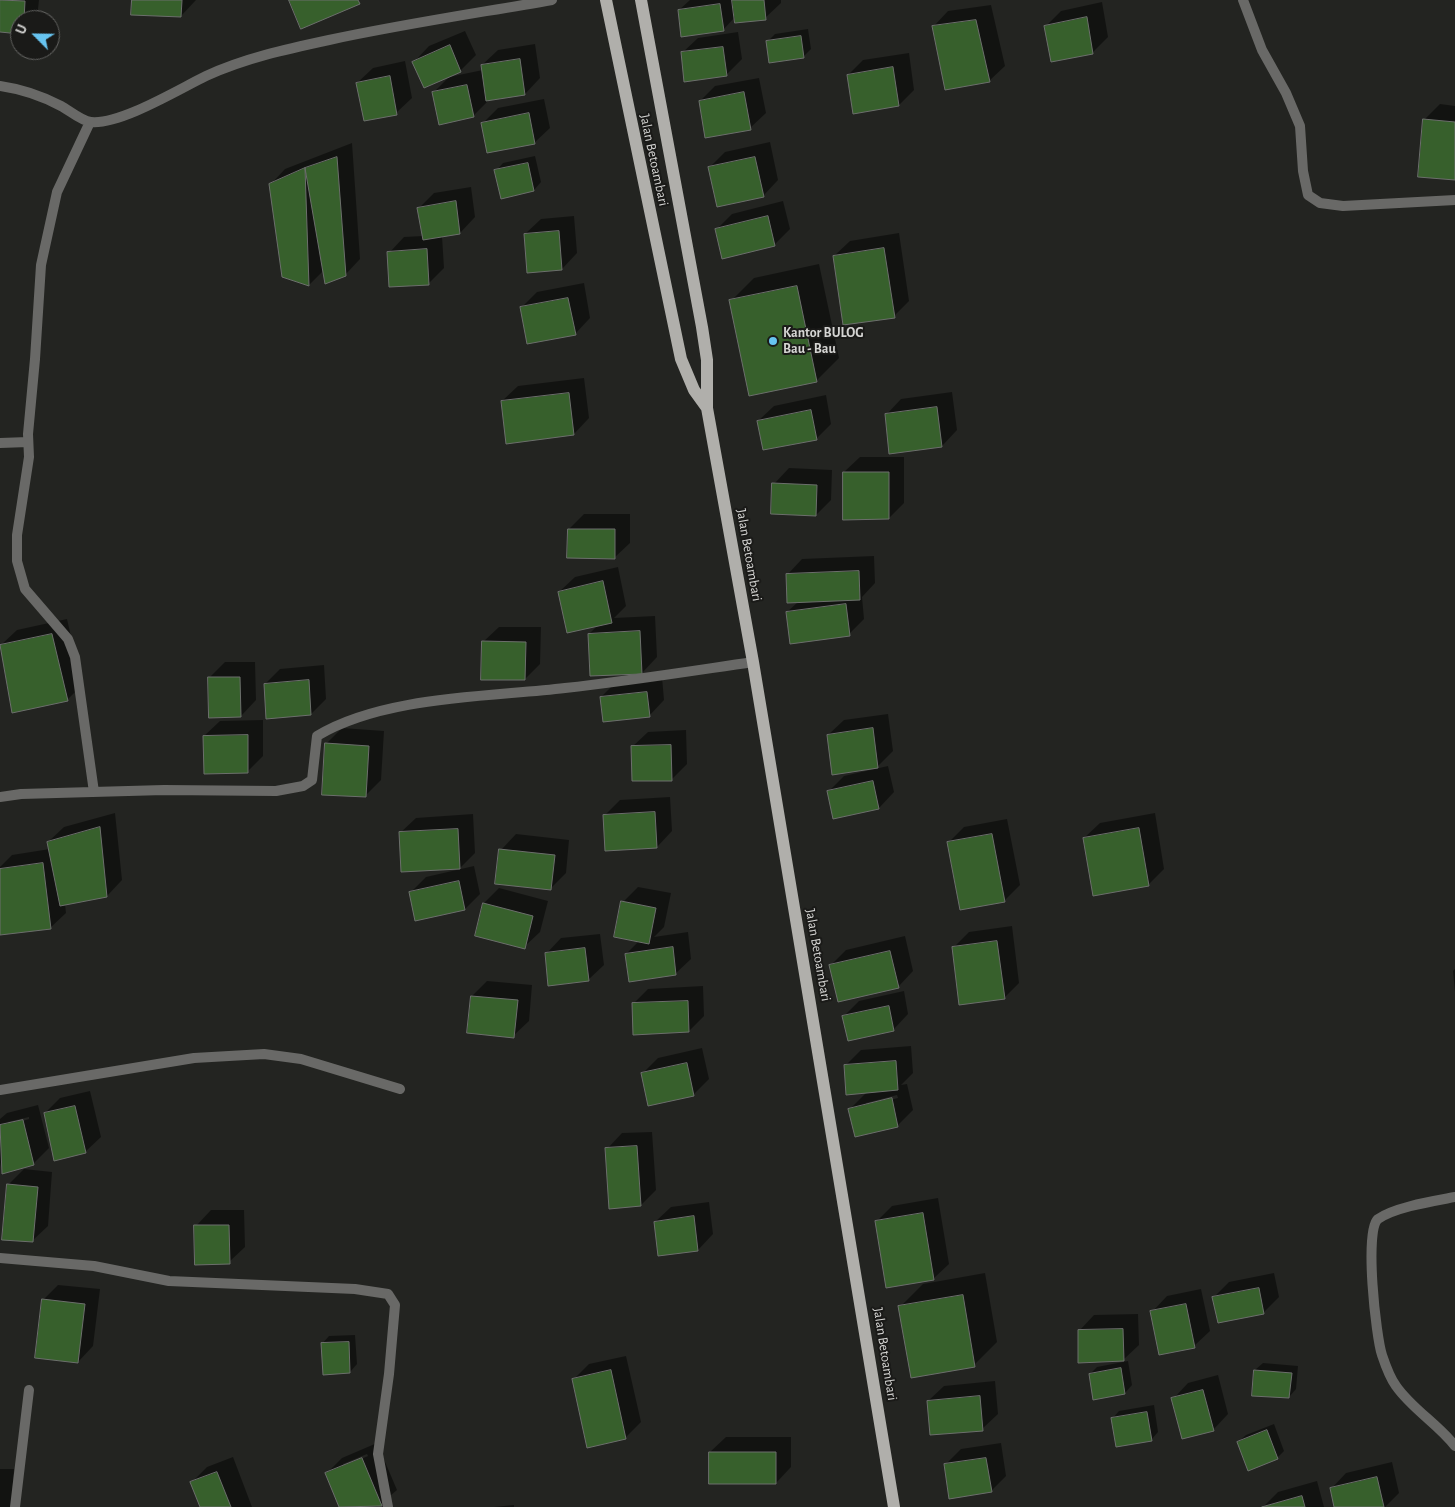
<!DOCTYPE html>
<html>
<head>
<meta charset="utf-8">
<style>
	body { margin:0 }
	#map { position:relative; width:1455px; height:1507px; overflow:hidden; background:#232421; font-family:"Alegreya Sans",sans-serif }
	canvas { display:block }
	.north { position:absolute; left:10px; top:10px; width:50px; height:50px; box-sizing:border-box; background:#1a1a18; border:1px solid #656563; border-radius:50%; rotate:293deg; font-size:14px; font-weight:700; line-height:20px; text-align:center; color:#d5d5d3 }
	.north::after { content:''; display:block; margin:auto; width:18px; height:22px; background:#67c4f0; clip-path:polygon(50% 0,100% 100%,50% 72%,0 100%) }
</style>
</head>
<body>
<div id="map">
<canvas width="1455" height="1507"></canvas>
<div class="north">U</div>
</div>
<script>
const context = document.querySelector('canvas').getContext('2d');
context.lineJoin = 'round';
function fill(path, color) {
  context.fillStyle = color;
  context.fill(path, 'evenodd');
}
function trace(path, color, width, dash) {
  context.strokeStyle = color;
  context.lineWidth = width;
  context.lineCap = dash ? 'butt' : 'round';
  context.setLineDash(dash || []);
  context.stroke(path);
}
function write(font, color, halo, rows, align = 'center') {
  context.font = font + ' "Alegreya Sans",sans-serif';
  context.lineWidth = 4;
  context.setLineDash([]);
  context.textBaseline = 'middle';
  context.strokeStyle = halo;
  context.fillStyle = color;
  for (const [text, x, y, turn = 0] of rows) {
    context.save();
    context.translate(x, y);
    context.rotate((+turn || 0) * Math.PI / 180);
    context.textAlign = isNaN(turn) ? turn : align;
    if (halo) context.strokeText(text, 0, 0);
    context.fillText(text, 0, 0);
    context.restore();
  }
}
fill(new Path2D(`
	M0,0H39L37,18L35,20H20V33L0,31Z
	M133,0H196L181,16Z
	M690,0H781V3L765,18L735,17L723,30L679,10Z
	M1102,2L1108,37L1092,53L1046,26L1061,11Z
	M991,5L1005,66L989,81L933,27L948,11Z
	M808,29L811,49L803,57L768,41L775,34Z
	M465,31L476,55L460,71L414,62L429,46Z
	M738,32L742,59L727,74L682,53L698,38Z
	M535,44L540,78L525,94L488,101L473,116L433,93L449,77L483,70L482,65L498,50Z
	M909,53L914,90L899,105L848,75L863,60Z
	M405,61L412,98L396,113L357,83L373,68Z
	M759,78L766,113L750,128L700,101L715,86Z
	M544,99L550,128L534,143L483,123L498,108Z
	M1440,104L1455,106V179L1424,120Z
	M770,142L778,180L763,196L709,168L725,152Z
	M352,143L360,259L345,275L324,270L309,285L270,185L285,169Z
	M535,156L541,182L534,190L496,171L503,163Z
	M471,187L475,217L460,233L442,236L444,268L428,284L389,253L404,237L423,236L419,208L434,193Z
	M783,201L790,229L775,244L716,230L732,214Z
	M574,216L577,253L562,269L525,234L541,219Z
	M899,233L909,301L894,316L834,256L850,241Z
	M819,264L839,358L816,381L731,301L754,278Z
	M584,283L590,318L575,334L521,308L537,292Z
	M584,378L589,418L574,434L502,401L518,386Z
	M952,392L957,430L942,446L890,452L886,415L901,399Z
	M826,395L831,424L816,439L758,421L774,406Z
	M860,457H904V503L889,518L844,472Z
	M789,468L832,470L831,500L816,515L774,484Z
	M584,514H630V543L614,558L569,529Z
	M874,556L875,583L862,597L864,619L849,634L787,612L798,602L787,575L802,559Z
	M618,567L626,606L614,618L655,616L657,657L642,673L589,634L599,624L559,592L575,577Z
	M67,619L82,685L67,700L1,645L17,630Z
	M499,627H541L540,664L525,679L483,642Z
	M225,662H255L256,700L241,716L209,678Z
	M324,665L326,699L311,714L265,684L280,669Z
	M662,677L664,700L649,716L601,697L616,682Z
	M888,714L893,751L875,769L828,735L844,720Z
	M263,720V756L247,772L204,736L220,721Z
	M342,728L384,731L381,780L365,796L326,744Z
	M686,730L687,764L672,779L632,747L648,732Z
	M888,766L894,792L879,808L829,791L844,776Z
	M670,797L672,831L657,847L605,815L620,800Z
	M115,813L122,880L107,896L65,904L66,913L50,928L0,915V867L12,855L50,849L48,842L64,827Z
	M1155,813L1164,869L1148,885L1084,838L1100,823Z
	M473,814L475,853L459,869L400,833L416,818Z
	M1007,819L1020,885L1004,901L949,842L964,827Z
	M516,834L569,840L566,873L550,889L501,850Z
	M474,866L480,894L465,909L411,892L426,877Z
	M638,887L671,893L664,927L654,937L688,932L691,959L675,974L626,954L639,941L623,902Z
	M499,888L548,901L540,932L524,947L484,903Z
	M1012,926L1019,983L1004,998L954,947L969,932Z
	M600,934L604,965L588,980L546,954L561,938Z
	M905,936L913,971L898,987L831,965L846,950Z
	M1455,969V992L1453,971Z
	M487,981L532,985L529,1021L513,1036L472,996Z
	M703,986L704,1016L689,1031L633,1004L648,989Z
	M904,991L908,1014L893,1030L844,1016L859,1001Z
	M911,1046L913,1073L901,1085L907,1084L913,1110L897,1126L850,1109L868,1091L845,1066L861,1050ZM897,1095L898,1098L866,1106V1103Z
	M702,1048L709,1079L693,1095L642,1074L658,1058Z
	M90,1091L101,1137L85,1152L45,1113L60,1098Z
	M38,1105L49,1148L33,1164L2,1172L0,1162V1119L7,1113ZM29,1117V1119L8,1125V1122Z
	M652,1132L656,1190L641,1205L607,1149L622,1133Z
	M24,1169L52,1172L48,1226L32,1241L8,1185Z
	M938,1198L949,1264L933,1279L877,1221L892,1206Z
	M709,1202L713,1234L698,1250L655,1222L671,1207Z
	M211,1210H244L245,1247L229,1262L196,1226Z
	M985,1273L997,1342L974,1365L900,1307L923,1284Z
	M1274,1273L1279,1297L1263,1313L1214,1297L1229,1282Z
	M58,1285L100,1289L93,1346L78,1362L43,1300Z
	M1201,1289L1210,1331L1194,1346L1152,1312L1167,1296Z
	M1138,1314L1139,1345L1123,1360L1079,1331L1094,1315Z
	M355,1335L357,1364L350,1372L322,1344L329,1336Z
	M626,1356L641,1422L625,1438L573,1380L589,1364Z
	M1128,1361L1132,1385L1125,1393L1094,1398L1090,1374L1097,1367Z
	M1263,1363L1298,1366L1296,1389L1289,1397L1255,1370Z
	M1218,1375L1228,1414L1213,1430L1173,1399L1188,1383Z
	M995,1381L998,1414L982,1429L928,1401L944,1386Z
	M1154,1405L1158,1432L1151,1440L1112,1419L1119,1411Z
	M1274,1424L1284,1451L1277,1458L1238,1442L1246,1435Z
	M726,1437H791V1467L776,1483L710,1452Z
	M377,1443L397,1490L377,1507H340L326,1474L342,1458ZM367,1454L368,1456L343,1467V1464Z
	M1001,1443L1006,1476L991,1491L945,1465L961,1449Z
	M233,1457L252,1507H201L192,1482L207,1467Z
	M1392,1462L1399,1493L1385,1507H1335L1331,1489L1346,1473Z
	M0,1469H14L11,1507H0Z
	M1317,1481L1324,1507H1263L1278,1492Z
	M514,1505V1507H494Z`), '#0007');
const building = new Path2D(`
	M0,0L25,1L24,20H20V34L0,32Z
	M132,0H182L181,17L131,15Z
	M289,0H358L360,4L301,29Z
	M732,0H764L766,20L735,23Z
	M720,4L724,31L681,37L678,10Z
	M1087,17L1093,54L1051,62L1044,26Z
	M976,20L990,82L945,90L932,26Z
	M801,36L804,58L769,63L766,41Z
	M450,45L461,72L424,88L412,62Z
	M723,47L727,76L684,82L681,52Z
	M520,59L525,95L486,101L481,65Z
	M893,67L899,106L853,114L847,75Z
	M390,76L397,115L364,121L356,83Z
	M467,85L474,117L439,125L432,92Z
	M744,92L751,130L705,138L699,101Z
	M529,113L535,144L487,153L481,123Z
	M1423,119L1455,122V180L1418,177Z
	M337,157L346,276L325,284L305,168Z
	M755,157L764,197L717,207L708,167Z
	M528,163L534,191L501,199L494,170Z
	M305,168L309,286L282,277L269,184Z
	M456,201L460,234L423,240L417,208Z
	M768,216L775,246L722,259L715,229Z
	M559,231L562,270L527,273L524,234Z
	M884,248L895,318L843,325L833,256Z
	M427,249L429,285L389,287L387,252Z
	M797,286L817,382L749,396L729,300Z
	M568,298L576,335L527,344L520,307Z
	M569,393L574,435L506,444L501,401Z
	M937,407L942,447L889,454L885,414Z
	M811,410L817,440L763,450L757,421Z
	M843,472H889V519L843,520Z
	M772,483L817,485L816,516L771,514Z
	M568,529H615V559L567,558Z
	M859,571L860,600L787,603L786,574Z
	M603,581L612,623L567,633L558,592Z
	M846,604L850,636L790,644L786,612Z
	M640,631L642,674L590,676L588,634Z
	M52,634L68,701L12,713L0,645Z
	M482,641L526,642L525,680H481Z
	M208,677H240L241,717L209,718Z
	M309,680L311,715L266,719L264,684Z
	M647,692L650,717L603,722L600,697Z
	M873,728L878,768L832,775L827,735Z
	M248,735V773L204,774L203,736Z
	M325,743L369,746L366,797L322,795Z
	M671,745L672,781H632L631,746Z
	M873,781L879,809L833,819L827,791Z
	M655,812L657,848L605,851L603,815Z
	M100,827L107,897L60,906L47,842Z
	M1139,828L1149,886L1093,896L1083,838Z
	M458,829L460,869L401,872L399,832Z
	M992,834L1005,902L960,910L947,842Z
	M499,849L555,855L551,890L495,884Z
	M43,863L51,929L0,935V869Z
	M459,881L465,910L415,921L409,892Z
	M621,901L656,908L649,944L614,937Z
	M483,903L533,916L525,949L475,936Z
	M997,941L1005,999L959,1005L952,947Z
	M673,947L676,975L629,982L625,954Z
	M585,948L589,981L548,986L545,953Z
	M890,951L899,988L838,1002L829,965Z
	M471,996L518,1000L514,1038L467,1033Z
	M688,1001L689,1032L633,1035L632,1003Z
	M889,1006L894,1031L848,1041L842,1016Z
	M896,1061L898,1090L846,1095L844,1065Z
	M687,1063L694,1096L648,1106L641,1073Z
	M892,1098L898,1127L855,1137L848,1109Z
	M75,1106L86,1153L54,1161L44,1113Z
	M23,1120L34,1165L2,1174L0,1125Z
	M637,1146L641,1206L609,1209L605,1148Z
	M7,1184L38,1187L33,1242L2,1240Z
	M923,1213L934,1280L886,1288L875,1221Z
	M694,1216L698,1251L658,1256L654,1222Z
	M194,1225H229L230,1264L195,1265Z
	M1259,1288L1264,1314L1218,1323L1212,1297Z
	M963,1295L975,1367L911,1378L898,1306Z
	M42,1299L85,1304L78,1363L35,1358Z
	M1186,1304L1195,1348L1159,1355L1150,1311Z
	M1123,1329L1124,1361L1078,1363V1330Z
	M349,1342L350,1373L323,1375L321,1343Z
	M1121,1368L1125,1394L1093,1400L1089,1374Z
	M611,1370L626,1439L587,1448L572,1379Z
	M1254,1370L1292,1373L1289,1398L1252,1396Z
	M1203,1390L1214,1431L1182,1439L1171,1398Z
	M980,1396L983,1431L930,1435L927,1401Z
	M1147,1412L1152,1441L1116,1447L1111,1418Z
	M1267,1430L1278,1459L1248,1471L1237,1442Z
	M709,1452H776V1484H709Z
	M362,1458L382,1506L339,1507L325,1473Z
	M986,1458L992,1492L949,1499L944,1464Z
	M217,1472L231,1507H200L190,1482Z
	M1377,1477L1384,1507H1334L1330,1488Z
	M1302,1496L1305,1507H1262Z`);
fill(building, '#37602c');
trace(building, '#6c6f6c', 1);
trace(new Path2D(`
	M1243,0L1262,50L1286,93L1300,126L1303,171L1308,195L1320,203L1343,206L1455,200
	M0,86C21,89 42,96 61,106C69,110 81,121 91,122C120,125 179,89 206,76C245,58 287,49 329,40C403,24 478,13 552,0
	M90,122L57,192L41,265L35,359L28,434L29,457L17,535V561L25,589L68,639L75,657L94,792
	M0,443L28,442
	M0,797L21,794L164,790L276,791L303,786L312,780L317,736C383,696 489,697 565,688C628,681 691,671 753,662
	M0,1090L194,1058L264,1054L301,1059L400,1089
	M1455,1197C1434,1201 1395,1207 1378,1219C1364,1230 1376,1337 1382,1355C1385,1364 1390,1378 1396,1386C1412,1409 1438,1424 1455,1446
	M0,1258L94,1266L169,1281L355,1289L388,1294L395,1305L389,1374L378,1454L388,1507
	M15,1507L29,1390`), '#696967', 10);
trace(new Path2D(`
	M606,0L681,359L694,390L707,408
	M641,0L702,327L707,360V408L753,662L894,1507`), '#b0afab', 12);
for (const [x, y, r, color] of [
	[773,341,5,"#67c4f0"]
]) {
  const dot = new Path2D();
  dot.arc(x, y, r, 0, 2 * Math.PI);
  context.fillStyle = color;
  context.fill(dot);
  trace(dot, '#1a1a18', 2);
}
write('14px', '#d5d5d3', '#1a1a18', [
	["Jalan Betoambari",654,160,78],
	["Jalan Betoambari",749,555,80],
	["Jalan Betoambari",818,955,80],
	["Jalan Betoambari",885,1354,81]
]);
write('bold 14px', '#d5d5d3', '#1a1a18', [
	["Kantor BULOG",783,333],
	["Bau - Bau",783,349]
], 'left');
</script>
</body>
</html>
